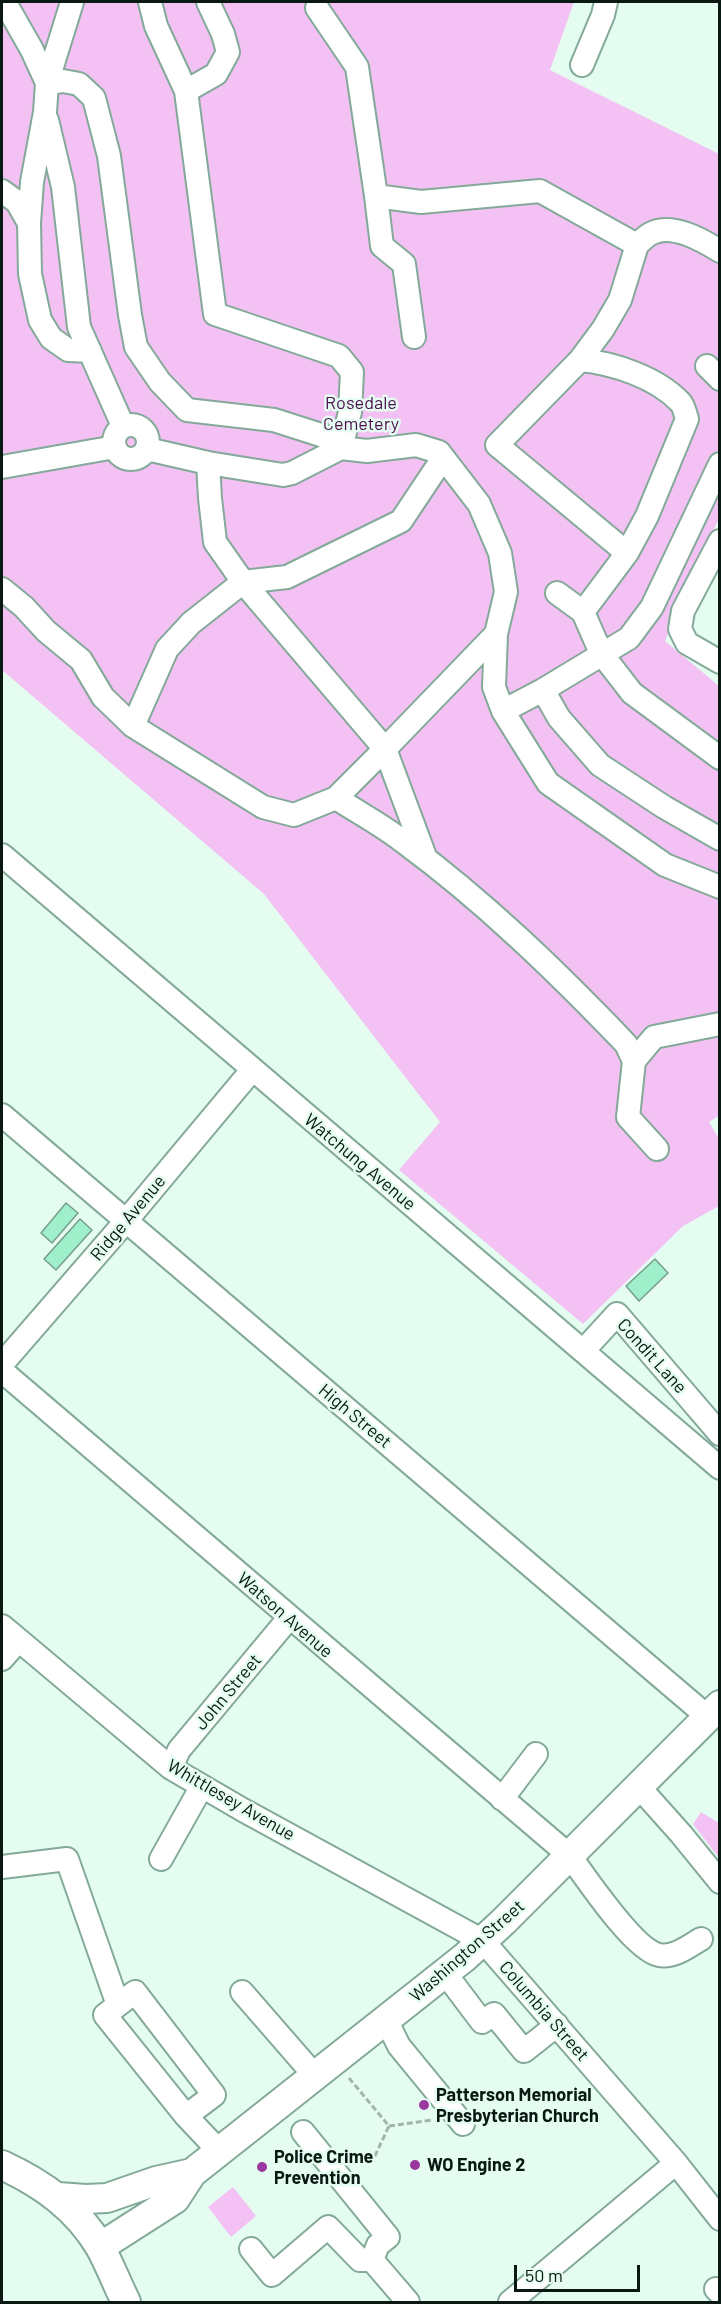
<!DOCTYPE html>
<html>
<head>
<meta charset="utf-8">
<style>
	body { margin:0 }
	#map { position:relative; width:721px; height:2304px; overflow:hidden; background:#e5fdf1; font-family:Barlow,sans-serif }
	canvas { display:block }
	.frame { position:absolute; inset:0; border:3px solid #091812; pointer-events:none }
	.scale { position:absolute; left:514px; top:2265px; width:126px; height:27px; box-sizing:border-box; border:3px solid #091812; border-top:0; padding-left:8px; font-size:18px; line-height:21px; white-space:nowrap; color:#091812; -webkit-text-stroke:4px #e5fdf1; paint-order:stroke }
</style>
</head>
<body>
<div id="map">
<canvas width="721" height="2304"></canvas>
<div class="frame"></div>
<div class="scale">50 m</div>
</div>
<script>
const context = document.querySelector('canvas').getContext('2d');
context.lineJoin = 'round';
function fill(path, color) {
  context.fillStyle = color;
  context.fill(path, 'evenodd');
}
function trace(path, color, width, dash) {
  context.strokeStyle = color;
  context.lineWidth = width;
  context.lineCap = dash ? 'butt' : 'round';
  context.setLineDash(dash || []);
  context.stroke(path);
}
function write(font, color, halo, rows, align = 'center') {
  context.font = font + ' Barlow,sans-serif';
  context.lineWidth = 5;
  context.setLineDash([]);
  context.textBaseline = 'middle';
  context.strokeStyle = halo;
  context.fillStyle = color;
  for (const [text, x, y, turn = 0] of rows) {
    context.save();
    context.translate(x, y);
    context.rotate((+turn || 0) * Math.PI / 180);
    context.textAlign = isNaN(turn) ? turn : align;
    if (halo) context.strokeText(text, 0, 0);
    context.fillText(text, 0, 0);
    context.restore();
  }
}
fill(new Path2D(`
	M2,2H574L550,70L719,154V518L665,641L719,686L720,1115L709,1122L719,1139V1206L683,1226L583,1324L399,1170L440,1122L264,894L2,670Z
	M701,1812L719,1823V1858L693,1824Z
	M233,2187L256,2216L231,2237L208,2207Z`), '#f3c1f3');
const building = new Path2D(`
	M66,1203L78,1213L52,1243L41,1233Z
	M80,1219L92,1230L56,1270L44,1259Z
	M655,1259L668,1273L639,1301L626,1286Z`);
fill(building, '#9fefcb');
trace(building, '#779d8b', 1.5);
const minor = new Path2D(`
	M2,2L7,6L32,50L47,83
	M150,2L156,26L186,91L216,74L228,52L223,34L208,2
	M317,8L357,67L376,196
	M582,65L603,15L606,2
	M47,83L72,2
	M186,91L215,314L339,356L352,372L350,412L341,448L292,473L283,475L208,463
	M47,120L63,187L79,327L123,426
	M2,191L17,202L29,223L30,274L40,320L51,338L68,350L90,351
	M29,223L32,182L45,112L47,83L63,81L79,84L94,98L109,156L130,315L136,347L160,382L187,410L274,420L324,436L341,448L367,451L416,445L439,452L479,504L500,553L506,592L496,634L385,749L426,859
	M637,245C641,241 647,235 652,233C673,223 702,240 720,251
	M414,337L404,264L382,246L376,196L421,202L540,191L637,245L620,300L603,329L580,360
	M707,366L720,379
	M114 442a17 17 0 1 1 34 0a17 17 0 1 1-34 0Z
	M147,449L208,463L210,498L215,542L243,582L287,577L401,521L443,458
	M2,467L115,447
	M720,541L683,611L680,629L687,643L720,662
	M627,553L647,516L687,419C685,413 684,406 680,402C656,377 613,363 580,360L497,445L627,553L583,612L601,653L632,693L720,758
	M2,589L24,607L46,631L81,660L103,697L133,726L263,807L294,815L336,798L385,749L243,582L191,623L167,649L133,726
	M557,593L583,612
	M496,634L494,687L503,711
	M543,690L629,638L652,607L720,464
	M336,798C359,813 384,826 405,843C485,902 557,972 626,1044L634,1061L628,1117L657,1149
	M720,839L664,807L600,765L559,718L543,690L503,711L548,783L665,865L720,887
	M2,855L720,1468
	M634,1061L654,1037L720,1024
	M2,1115L708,1717
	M583,1351L617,1314L720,1434
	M2,1364L126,1221L252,1070
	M2,1371L570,1856C586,1878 634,1950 659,1955C674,1958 689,1946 701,1939
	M2,1626L171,1768L243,1810L483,1941L676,2163L720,2219
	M2,1659L18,1641
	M171,1768L179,1750L289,1618
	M639,1787L681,1834L720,1882
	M502,1799L536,1754
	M161,1859L202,1786
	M2,1867L67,1859L118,2005
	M445,1973L482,2022L494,2014L524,2051L557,2025
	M242,1992L315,2076
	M386,2020L399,2046L463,2124
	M186,2116L214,2095L135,1992L105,2015L186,2116L219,2151
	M303,2132L388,2237L378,2245L372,2260
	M251,2249L272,2275L328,2227L360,2260H372L408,2302
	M716,2289L720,2293
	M510,2302L676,2163`);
const major = new Path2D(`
	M2,2165C43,2184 77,2208 100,2247C110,2265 117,2284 126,2302
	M58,2197L86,2199L107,2198L156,2181L192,2173
	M100,2247L175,2199L192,2173L465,1957L503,1922L720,1705`);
trace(minor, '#83aa98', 26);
trace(major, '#83aa98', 32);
trace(new Path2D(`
	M349,2078L389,2126L373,2160
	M389,2126L432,2120`), '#a0b5ab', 3, [6, 3]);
trace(minor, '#fff', 22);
trace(major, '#fff', 28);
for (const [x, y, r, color] of [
	[424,2105,6,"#9a389f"],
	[415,2165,6,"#9a389f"],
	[262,2167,6,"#9a389f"]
]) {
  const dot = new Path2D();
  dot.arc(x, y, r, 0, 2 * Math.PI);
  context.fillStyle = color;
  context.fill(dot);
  trace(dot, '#e5fdf1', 2);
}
write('18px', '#4d0e50', '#e5fdf1', [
	["Rosedale",361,403],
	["Cemetery",361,424]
]);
write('18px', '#091812', '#e5fdf1', [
	["Watchung Avenue",360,1162,40],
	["Ridge Avenue",128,1218,-50],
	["Condit Lane",652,1356,48],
	["High Street",355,1416,40],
	["Watson Avenue",285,1615,41],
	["John Street",228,1692,-50],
	["Whittlesey Avenue",231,1800,30],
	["Washington Street",467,1951,-41],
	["Columbia Street",544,2011,49]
]);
write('bold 18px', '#091812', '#e5fdf1', [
	["Patterson Memorial",436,2095],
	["Presbyterian Church",436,2116],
	["Police Crime",274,2157],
	["Prevention",274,2178],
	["WO Engine 2",427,2165]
], 'left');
</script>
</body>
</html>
